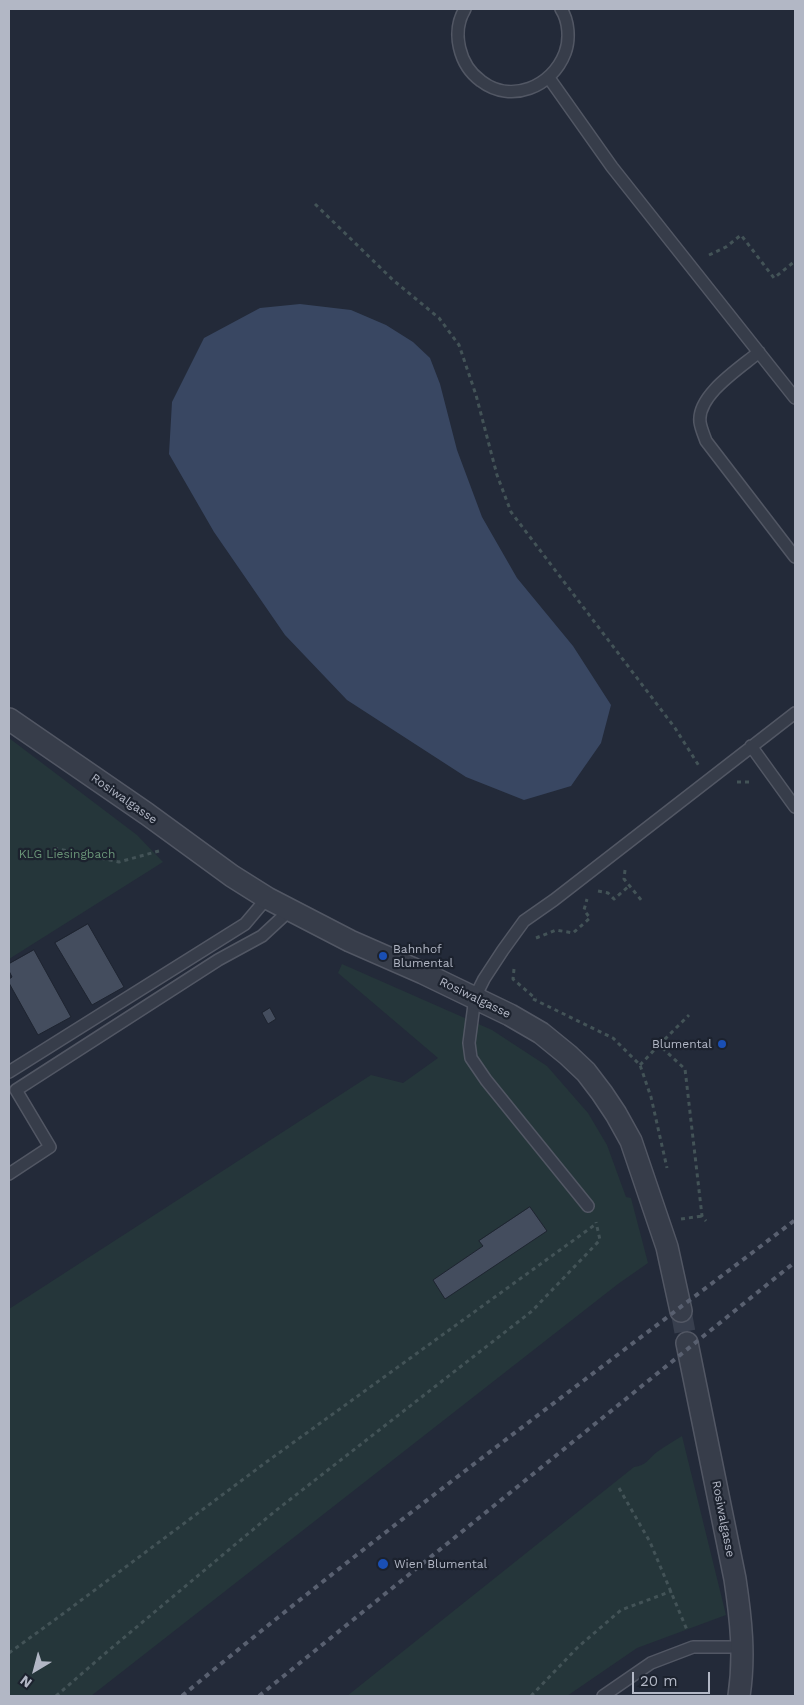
<!DOCTYPE html>
<html>
<head>
<meta charset="utf-8">
<style>
	body { margin:0 }
	#map { position:relative; width:804px; height:1705px; overflow:hidden; background:#232a39; font-family:"Work Sans",sans-serif }
	canvas { display:block }
	.frame { position:absolute; inset:0; border:10px solid #b2b7c5; pointer-events:none }
	.north { position:absolute; left:10px; top:1645px; width:50px; height:50px; -webkit-text-stroke:4px #1c222e; paint-order:stroke; rotate:217deg; font-size:14px; font-weight:700; line-height:20px; text-align:center; color:#b2b7c5 }
	.north::after { content:''; display:block; margin:auto; width:18px; height:22px; background:#b2b7c5; clip-path:polygon(50% 0,100% 100%,50% 72%,0 100%) }
	.scale { position:absolute; left:632px; top:1672px; width:78px; height:22px; box-sizing:border-box; border:2px solid #b2b7c5; border-top:0; padding-left:6px; font-size:15px; line-height:18px; white-space:nowrap; color:#b2b7c5; -webkit-text-stroke:4px #1c222e; paint-order:stroke }
</style>
</head>
<body>
<div id="map">
<canvas width="804" height="1705"></canvas>
<div class="frame"></div>
<div class="north">N</div>
<div class="scale">20 m</div>
</div>
<script>
const context = document.querySelector('canvas').getContext('2d');
context.lineJoin = 'round';
function fill(path, color) {
  context.fillStyle = color;
  context.fill(path, 'evenodd');
}
function trace(path, color, width, dash) {
  context.strokeStyle = color;
  context.lineWidth = width;
  context.lineCap = dash ? 'butt' : 'round';
  context.setLineDash(dash || []);
  context.stroke(path);
}
function write(font, color, halo, rows, align = 'center') {
  context.font = font + ' "Work Sans",sans-serif';
  context.lineWidth = 4.5;
  context.setLineDash([]);
  context.textBaseline = 'middle';
  context.strokeStyle = halo;
  context.fillStyle = color;
  for (const [text, x, y, turn = 0] of rows) {
    context.save();
    context.translate(x, y);
    context.rotate((+turn || 0) * Math.PI / 180);
    context.textAlign = isNaN(turn) ? turn : align;
    if (halo) context.strokeText(text, 0, 0);
    context.fillText(text, 0, 0);
    context.restore();
  }
}
fill(new Path2D(`
	M9,738L137,835L163,862L9,959Z
	M342,964L492,1030L547,1066L588,1113L607,1145L626,1197L631,1198L648,1263L618,1284L91,1696H9V1309L371,1075L403,1083L438,1058L338,973Z
	M682,1436L726,1615L637,1648L567,1696H347L634,1467C646,1466 649,1458 657,1452C665,1446 674,1441 682,1436Z`), '#25363a');
fill(new Path2D(`
	M300,304L351,310L386,325L413,342L430,358L440,384L457,450L482,517L517,578L573,646L611,705L601,743L571,786L524,800L466,777L347,700L285,635L214,532L169,454L172,402L204,338L260,308Z`), '#394762');
const building = new Path2D(`
	M88,924L124,987L92,1005L55,943Z
	M34,950L71,1017L38,1035L9,983V979L12,977L9,971V964Z
	M270,1008L276,1019L268,1024L262,1013Z
	M530,1207L547,1231L445,1299L433,1280L483,1246L479,1241Z`);
fill(building, '#444d5e');
trace(building, '#1e2430', 1);
trace(new Path2D(`
	M681,1311L687,1343`), '#383f4e', 21, [21, 11]);
const lane = new Path2D(`
	M465,9C451,32 459,65 481,81C511,104 552,87 565,53C570,40 569,21 561,9
	M549,78L612,167L795,398
	M759,352C740,368 697,395 700,422C701,429 704,435 706,441L795,557
	M751,746L795,807
	M9,1072L245,924L267,898
	M9,1174L50,1147L16,1090L218,960L262,936L289,911
	M588,1206L486,1080L471,1058L469,1043L475,997L484,979L503,950L524,921L554,900L795,713
	M603,1696L651,1663L693,1647H743`);
const street = new Path2D(`
	M9,719L147,814L232,876L267,898L350,941L423,973L510,1015L541,1033L568,1055L586,1072L602,1093L616,1114L631,1141L667,1247L681,1311
	M687,1343L735,1579C741,1619 745,1656 739,1696`);
trace(lane, '#525764', 14);
trace(street, '#525764', 24);
trace(new Path2D(`
	M315,204L393,280L439,318L459,345L476,395L497,475L511,512L675,728L699,766
	M709,255L726,247L741,235L774,278L795,261
	M737,782H753
	M54,848L119,862L159,851
	M625,870L624,879L642,901
	M598,891L608,893L614,899L629,886
	M536,938L556,930L573,933L590,918L584,910L587,899
	M514,969L513,979L536,999
	M533,999L613,1038L640,1065L651,1097L667,1168
	M659,1045L689,1015
	M640,1065L659,1045L685,1069L702,1216L706,1221
	M681,1219L702,1216
	M619,1488L650,1542L687,1630
	M9,1653L60,1616L265,1463L596,1224
	M56,1696L108,1651L274,1512L532,1311L600,1240L596,1222
	M531,1696L578,1647L621,1610L672,1591`), '#435357', 3, [4, 4]);
trace(lane, '#373d4a', 11);
trace(street, '#373d4a', 21);
trace(new Path2D(`
	M182,1696C381,1530 590,1377 795,1220
	M259,1696L795,1262`), '#596070', 4, [5, 5]);
for (const [x, y, r, color] of [
	[383,956,5,"#1a4fb4"],
	[722,1044,5,"#1a4fb4"],
	[383,1564,6,"#1a4fb4"]
]) {
  const dot = new Path2D();
  dot.arc(x, y, r, 0, 2 * Math.PI);
  context.fillStyle = color;
  context.fill(dot);
  trace(dot, '#1c222e', 2);
}
write('12px', '#b2b7c5', '#1c222e', [
	["Rosiwalgasse",124,799,35],
	["Rosiwalgasse",475,998,26],
	["Rosiwalgasse",723,1519,79]
]);
write('12px', '#6a9578', '#1c222e', [
	["KLG Liesingbach",67,854]
]);
write('12px', '#b2b7c5', '#1c222e', [
	["Bahnhof",393,949],
	["Blumental",393,963],
	["Blumental",712,1044,"right"],
	["Wien Blumental",394,1564]
], 'left');
</script>
</body>
</html>
